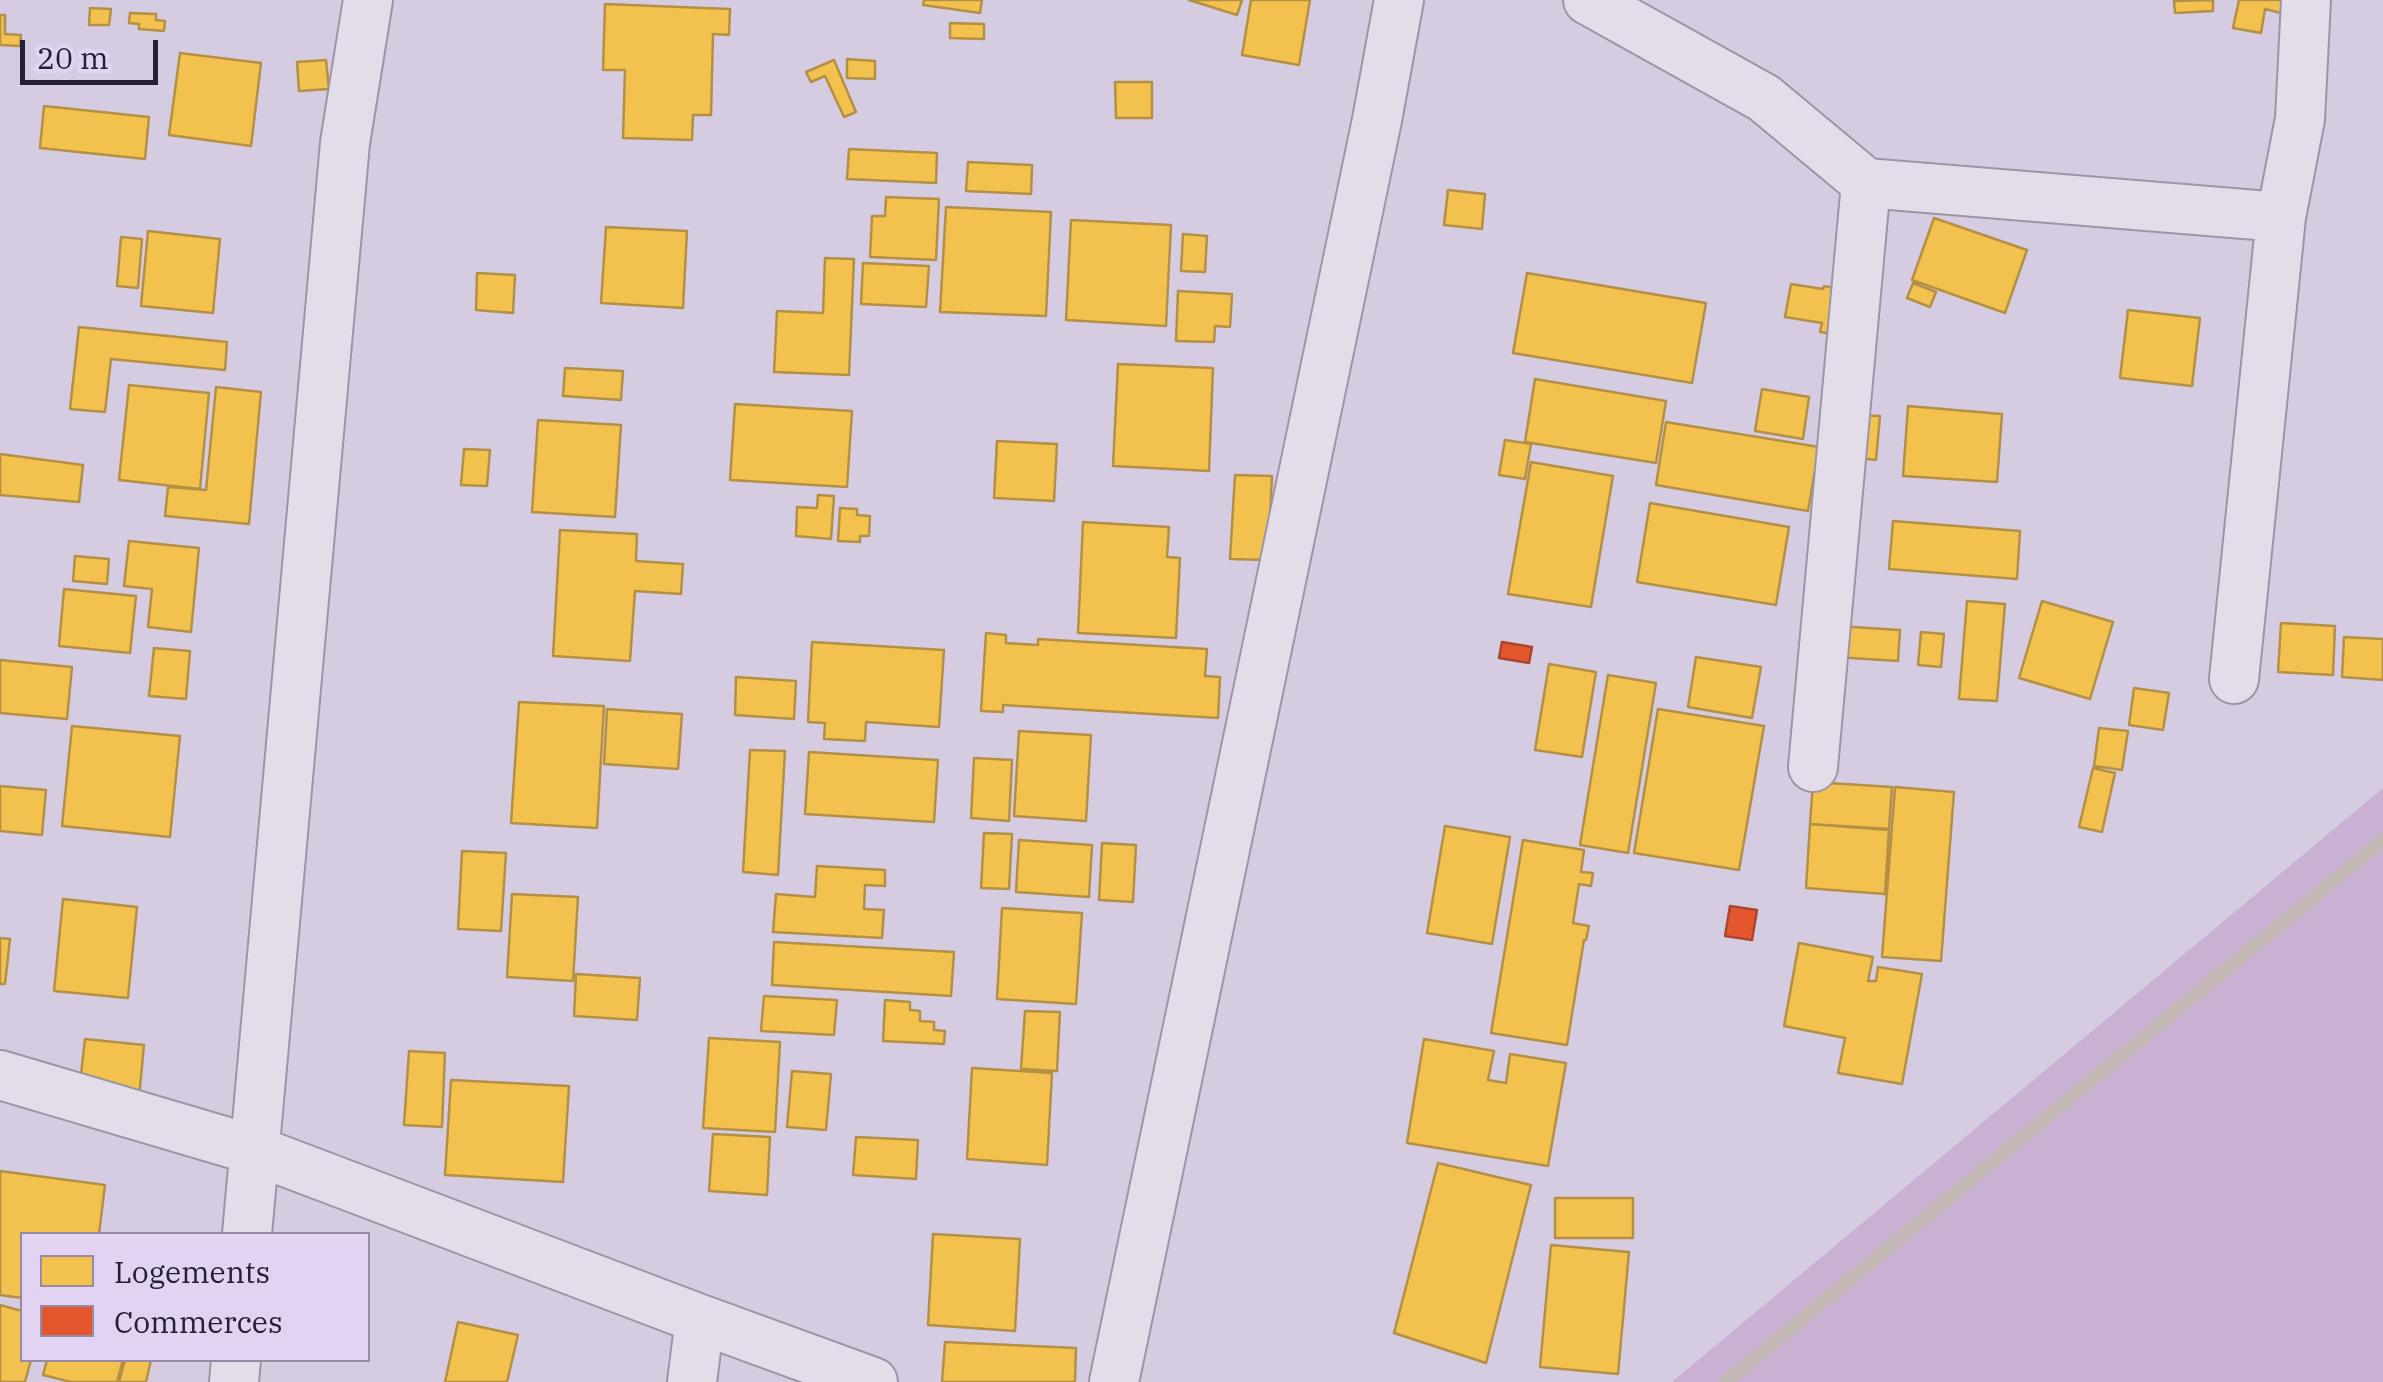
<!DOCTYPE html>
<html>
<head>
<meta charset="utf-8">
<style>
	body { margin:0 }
	#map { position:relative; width:2383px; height:1382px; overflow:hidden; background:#d6cce1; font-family:"IBM Plex Serif",serif }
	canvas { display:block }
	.legend { position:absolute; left:20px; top:1232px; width:350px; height:130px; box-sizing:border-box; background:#e1d3f1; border:2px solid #958ba5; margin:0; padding:12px 18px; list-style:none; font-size:30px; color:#241f33 }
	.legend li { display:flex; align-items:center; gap:20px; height:50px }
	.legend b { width:50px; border:2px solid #958ba5 }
	.scale { position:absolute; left:20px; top:40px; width:138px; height:45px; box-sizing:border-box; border:5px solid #241f33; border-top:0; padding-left:12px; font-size:30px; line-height:35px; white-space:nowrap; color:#241f33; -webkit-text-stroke:8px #e1d3f1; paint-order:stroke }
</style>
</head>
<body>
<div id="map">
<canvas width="2383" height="1382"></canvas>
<ul class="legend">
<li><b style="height:28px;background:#f2c14e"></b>Logements</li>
<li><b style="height:28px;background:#e4572e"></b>Commerces</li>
</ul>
<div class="scale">20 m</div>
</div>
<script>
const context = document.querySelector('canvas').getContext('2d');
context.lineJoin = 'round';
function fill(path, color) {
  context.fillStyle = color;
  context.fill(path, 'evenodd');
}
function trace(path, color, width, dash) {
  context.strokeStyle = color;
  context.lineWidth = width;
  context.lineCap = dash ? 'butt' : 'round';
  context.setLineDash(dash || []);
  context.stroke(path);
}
fill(new Path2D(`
	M2383,788V1382H1672Z`), '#cab0d2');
const homes = new Path2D(`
	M924,0H982L980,13L923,5Z
	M1189,0H1242L1237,15Z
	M1251,0H1310L1299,65L1242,55Z
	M2213,0V11L2175,13L2174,1Z
	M2239,0H2283L2281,13L2265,9L2261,33L2233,28Z
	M605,4L730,9L729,35L713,34L711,115H693L692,140L623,138L625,70H603Z
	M90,8L111,9L109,25H89Z
	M130,13L156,14V20L165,21L164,31L139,29V24L129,23Z
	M0,15H5V34L21,35L20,46L0,45Z
	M950,23L984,24V39L950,38Z
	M180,53L261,63L251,146L169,135Z
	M847,59L875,61V79L847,78Z
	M326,60L329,89L299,91L297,62Z
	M834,60L856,112L844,117L825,76L811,82L806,72Z
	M1115,82H1152V118H1116Z
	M44,106L149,117L145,159L40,148Z
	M849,149L937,153L936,183L847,179Z
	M968,162L1032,165L1031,194L966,191Z
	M1448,190L1485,194L1482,229L1444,225Z
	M886,197L939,199L936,260L870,257L872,216H885Z
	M946,207L1051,212L1046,316L940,312Z
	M1934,218L2027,250L2005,313L1912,280Z
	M1071,220L1171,225L1166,326L1066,320Z
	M606,227L687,231L683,308L601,303Z
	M148,231L220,239L213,313L141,306Z
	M1183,234L1207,236L1205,272L1181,271Z
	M121,237L142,239L138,288L117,286Z
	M825,258L854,259L849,375L774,372L777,311L823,313Z
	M863,263L929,266L926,307L861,304Z
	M477,273L515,275L513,313L476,310Z
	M1527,273L1706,303L1692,383L1513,353Z
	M1913,283L1936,292L1930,307L1907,298Z
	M1791,284L1823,289L1824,286L1840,289L1832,334L1820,332L1822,323L1785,317Z
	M1178,291L1232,294L1230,327L1215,326L1214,342L1176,341Z
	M2128,310L2200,318L2192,386L2120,378Z
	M79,327L227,342L225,370L111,359L105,412L70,409Z
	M1118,364L1213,368L1209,471L1113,466Z
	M565,368L623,371L621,400L563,396Z
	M1535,379L1666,401L1656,463L1525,442Z
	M129,385L209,393L200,489L119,480Z
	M216,387L261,392L249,524L165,516L168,487L206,490Z
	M1762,389L1809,397L1803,439L1755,431Z
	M735,404L852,411L847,487L730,480Z
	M1908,406L2002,414L1997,482L1903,476Z
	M1855,415L1880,416L1876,460L1851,457Z
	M538,420L621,425L615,517L532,512Z
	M1666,422L1819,447L1808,511L1656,485Z
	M1505,440L1531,444L1525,479L1499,475Z
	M997,441L1057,444L1054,501L994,498Z
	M464,449L490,450L487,486L461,485Z
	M0,454L83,465L79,502L0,495Z
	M1531,462L1613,476L1591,607L1508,594Z
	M1235,475L1272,476L1268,560L1230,559Z
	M818,495L834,496L831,539L796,536L797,507L817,508Z
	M1650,503L1789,527L1776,605L1637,582Z
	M840,508L857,509V515L870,516L869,536H860V542L838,541Z
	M1893,521L2020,531L2017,579L1889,569Z
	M1083,522L1169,527L1167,557L1180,558L1176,638L1078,633Z
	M560,530L637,534L636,561L683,564L681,594L635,591L630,661L553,656Z
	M129,541L199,548L191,632L148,627L152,589L124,586Z
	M75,556L109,559L107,584L73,581Z
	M64,589L136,596L130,653L59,646Z
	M1967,601L2005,604L1997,701L1959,699Z
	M2042,601L2113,622L2090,699L2019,678Z
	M2281,623L2335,626L2333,675L2278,672Z
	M1838,626L1900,630L1898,661L1835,657Z
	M1921,632L1944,634L1941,667L1918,665Z
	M986,633L1006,635V643L1038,645V639L1207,649L1205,676L1220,677L1218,718L1003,705V712L981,711Z
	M2344,637L2383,639V680L2342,677Z
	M812,642L944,650L939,727L866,722L865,741L824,739L825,723L808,722Z
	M154,648L190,651L186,699L149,696Z
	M1696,657L1761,667L1752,718L1688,707Z
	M0,660L72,667L67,719L0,713Z
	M1549,664L1596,672L1582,757L1535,750Z
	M1608,675L1656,683L1628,853L1580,845Z
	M736,677L796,681L794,719L735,715Z
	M2134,688L2169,693L2163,730L2129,725Z
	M519,702L604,706L597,828L511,823Z
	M607,709L682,714L678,769L604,764Z
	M1658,709L1764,726L1739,870L1634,853Z
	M72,726L180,736L170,837L62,826Z
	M2099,728L2128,731L2122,770L2094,766Z
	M1019,731L1091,735L1086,821L1014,816Z
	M750,750L785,751L778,875L743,872Z
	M809,752L938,760L934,822L805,814Z
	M974,758L1012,760L1009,821L971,818Z
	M2093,768L2115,773L2102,832L2079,827Z
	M1813,782L1892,787L1889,829L1810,824Z
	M0,786L46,790L42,835L0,831Z
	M1895,787L1954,792L1941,961L1882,957Z
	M1810,824L1889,830L1885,894L1806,888Z
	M1445,826L1510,837L1492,944L1427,933Z
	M984,833L1012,834L1009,889L981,888Z
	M1019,840L1092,845L1089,897L1016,892Z
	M1523,840L1584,850L1581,872L1593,873L1591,886L1579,884L1573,923L1589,926L1586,940H1584L1567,1045L1491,1033Z
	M1102,843L1136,845L1133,902L1099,900Z
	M462,851L506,853L501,931L458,929Z
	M817,866L885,870V886L865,885L864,909L884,910L882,938L773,932L776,894L815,897Z
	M512,894L578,897L573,981L507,977Z
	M63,899L137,907L128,998L54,991Z
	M1002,908L1082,913L1076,1004L997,999Z
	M0,938L10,939L5,984H0Z
	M774,942L954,952L951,996L772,985Z
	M1799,943L1873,957L1868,981H1876L1878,967L1922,974L1902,1084L1838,1073L1845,1038L1784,1026Z
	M576,974L640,978L637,1020L574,1016Z
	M764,996L837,1000L834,1035L761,1031Z
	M885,1000L910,1002V1010L920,1011V1021L934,1022V1030L945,1031L944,1044L883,1041Z
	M1025,1011L1060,1012L1057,1071L1021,1069Z
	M709,1038L780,1042L775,1132L703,1128Z
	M85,1039L144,1045L139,1098L79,1092Z
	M1424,1039L1494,1051L1488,1080L1506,1083L1510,1054L1566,1063L1548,1166L1407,1143Z
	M409,1051L445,1053L442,1127L404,1125Z
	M972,1068L1052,1073L1047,1165L967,1159Z
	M792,1071L831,1074L826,1130L787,1127Z
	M451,1080L569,1086L563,1182L445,1175Z
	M713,1134L770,1137L767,1195L709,1191Z
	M856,1137L918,1140L916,1179L853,1175Z
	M1438,1163L1531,1185L1486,1363L1394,1333Z
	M0,1171L105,1185L99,1234H22V1298L0,1295Z
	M1555,1198H1633V1238H1555Z
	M933,1234L1020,1239L1015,1331L928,1325Z
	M1551,1245L1629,1252L1618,1374L1540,1367Z
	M0,1305L22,1311V1360H31L25,1382H0Z
	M458,1322L518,1335L507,1382H445Z
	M945,1342L1076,1348L1075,1382H942Z
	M47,1360H123L117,1382H71L43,1375Z
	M125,1360H151L146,1382H119Z`);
fill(homes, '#f2c14e');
trace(homes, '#b49046', 2.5);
const shops = new Path2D(`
	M1502,642L1532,647L1529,663L1499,658Z
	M1730,906L1757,910L1752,940L1725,936Z`);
fill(shops, '#e4572e');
trace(shops, '#aa4630', 2.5);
trace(new Path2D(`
	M1726,1382L2383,840`), '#c4b8b7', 14);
const minor = new Path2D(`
	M1588,0L1764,98L1866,183L2281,217L2300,119L2306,0
	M2234,679L2281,217
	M1813,767L1866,183
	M0,1075L254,1150L700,1319L873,1382
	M247,1234L345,143L368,0
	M234,1382L236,1360
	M692,1382L700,1319
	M1114,1382L1377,120L1399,0`);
trace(minor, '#9c95a6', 52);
trace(minor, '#e3dde9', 48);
</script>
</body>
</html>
